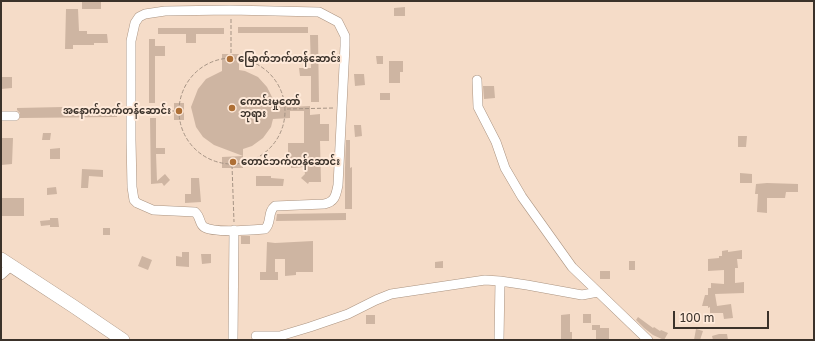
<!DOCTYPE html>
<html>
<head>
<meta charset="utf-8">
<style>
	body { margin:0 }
	#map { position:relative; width:815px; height:341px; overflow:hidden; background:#f5dcc8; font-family:"Golos Text",sans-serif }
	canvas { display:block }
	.frame { position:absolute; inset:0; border:2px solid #3b322a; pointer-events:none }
	.scale { position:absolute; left:673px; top:311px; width:96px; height:18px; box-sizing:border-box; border:2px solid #3b322a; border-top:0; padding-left:5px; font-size:12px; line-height:14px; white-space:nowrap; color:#3b322a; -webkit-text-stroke:3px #ffeada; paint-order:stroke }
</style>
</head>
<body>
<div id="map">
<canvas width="815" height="341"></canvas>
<div class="frame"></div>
<div class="scale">100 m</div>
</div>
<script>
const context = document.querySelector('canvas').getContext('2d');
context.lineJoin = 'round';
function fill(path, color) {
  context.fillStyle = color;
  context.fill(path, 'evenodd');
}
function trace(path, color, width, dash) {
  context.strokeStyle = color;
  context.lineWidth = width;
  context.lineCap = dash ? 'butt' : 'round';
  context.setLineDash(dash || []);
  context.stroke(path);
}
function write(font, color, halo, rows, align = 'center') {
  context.font = font + ' "Golos Text","Noto Sans Myanmar",sans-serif';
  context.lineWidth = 4;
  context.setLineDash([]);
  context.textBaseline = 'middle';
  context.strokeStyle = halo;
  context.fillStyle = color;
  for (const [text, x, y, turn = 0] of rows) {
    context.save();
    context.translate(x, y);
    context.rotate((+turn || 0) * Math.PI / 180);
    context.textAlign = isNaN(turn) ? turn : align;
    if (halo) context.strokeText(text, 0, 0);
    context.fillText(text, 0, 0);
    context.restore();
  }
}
fill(new Path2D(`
	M82,1L101,2V9H82Z
	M405,7V16H394V8Z
	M66,9H78L79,31H87V34H107L108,43H94V45H73V49H65Z
	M238,27H308V33H238Z
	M158,28H224V34H196V43H186V34H158Z
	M310,35H318L319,102H311V76H300L299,68H311Z
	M149,39H155V46H165V56H155V103H149Z
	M222,54H239V70L245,71L258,77L267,87L274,101H290V107L310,106V115L320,114V124H329V141H320L321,182H309L308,184L301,178L305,174L304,167L291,168V160H288V143H304V111H290V118L273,119L271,127L263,138L252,146L243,149V156L214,145L203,137L196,127L191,107L198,89L206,79L222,71Z
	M376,56H383V64H377Z
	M389,61H403V72H400V83H389Z
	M354,74H364L365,85L355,86Z
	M1,77H12V88L1,89Z
	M483,86H494L495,98L484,99Z
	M380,93H390V100H380Z
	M174,103H184V120H174Z
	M63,107H117V117L20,118V113L17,110V108Z
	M150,118H156V148H165V154H156L157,181L165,174L170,180L164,186L162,183L151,184Z
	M354,125H361L362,136L355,137Z
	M43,133H51L50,140H42Z
	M738,136H747L746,147H738Z
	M1,138H13L12,164L1,165Z
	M346,140H350V168L352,167V209H345V168Z
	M60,148V159H50V149Z
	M243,156V168H222V157Z
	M82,169L103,170V177L89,176L88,188H81Z
	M740,173L752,174V183H740Z
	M256,176H271V178L284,179L283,186H256Z
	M191,178H199L201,202L185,203V194H191Z
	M767,183L798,184V192H786L785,198H767V213L757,212L758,194H755L756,184Z
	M56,187L57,194L47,195V188Z
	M1,198H24V216H1Z
	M346,213V220L276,221L277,214Z
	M50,218H58L59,227H50V225L41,226L40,221L50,220Z
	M103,228H110V235H103Z
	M241,236H250V244H241Z
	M313,241V272H296V275L285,276V259H275V272H278V280H260V272H266L267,242L275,243Z
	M728,250V252L742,250V259H737L738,268H735V283L744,282V293L715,294L717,306L731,304L733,318L724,319L723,313H710V307L708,308V306H702L705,295H708V288H711V283L724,284V270L708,271V259L719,258V256H722V251Z
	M182,252H189V267L176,266V256L182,257Z
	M201,254H211V263L202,264Z
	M142,256L152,260L148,270L138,266Z
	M443,261V268H435V262Z
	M629,261H635V270H629Z
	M600,271H610V279H600Z
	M570,314V332H572V340H561V315Z
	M583,314H591V323H583Z
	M366,315H375V324H366Z
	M638,317L653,328L654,327L660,331L661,330L668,333L664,340L653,335L644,328L636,320Z
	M592,325H600V328H609V340H596V330H592Z
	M696,329L703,331L700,340H694Z
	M719,334H727L728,340H713L712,336Z`), '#ceb5a2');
const minor = new Path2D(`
	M230,10L319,12L338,22L345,36V46L338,185C336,195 335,202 324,204L275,206C267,212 272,223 265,229C253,230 213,233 204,227C199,224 201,217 195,212L153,210L137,203L134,200L132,187L131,140V41L135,23L139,17L145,14L165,11Z
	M477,80L478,107L496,142L505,168L522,197L572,267L648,340
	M1,116H15
	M1,275L11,266
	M256,336H280L310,327L348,314L376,300L391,294L485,280L500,281L527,285L582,295L598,292
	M233,340L234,230
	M499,340L500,281`);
const highway = new Path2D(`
	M1,259L73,306L123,340`);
trace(minor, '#aa9380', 10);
trace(highway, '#aa9380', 14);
trace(new Path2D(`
	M231,19V57
	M179 111a53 53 0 1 1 106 0a53 53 0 1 1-106 0Z
	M287,109L334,108
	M140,111H179
	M232,165L234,222`), '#a59384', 1, [4, 2]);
trace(minor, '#fff', 9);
trace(highway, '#fff', 13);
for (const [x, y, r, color] of [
	[230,59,4,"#ae6f35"],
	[232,108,4,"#ae6f35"],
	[179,111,4,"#ae6f35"],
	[233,162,4,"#ae6f35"]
]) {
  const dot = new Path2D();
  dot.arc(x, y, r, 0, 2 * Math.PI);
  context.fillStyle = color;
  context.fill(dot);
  trace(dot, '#ffeada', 1.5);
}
write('bold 10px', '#3b322a', '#ffeada', [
	["မြောက်ဘက်တန်ဆောင်း",238,59],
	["ကောင်းမှုတော်",240,102],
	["ဘုရား",240,114],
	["အနောက်ဘက်တန်ဆောင်း",171,111,"right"],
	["တောင်ဘက်တန်ဆောင်း",241,162]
], 'left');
</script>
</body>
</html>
